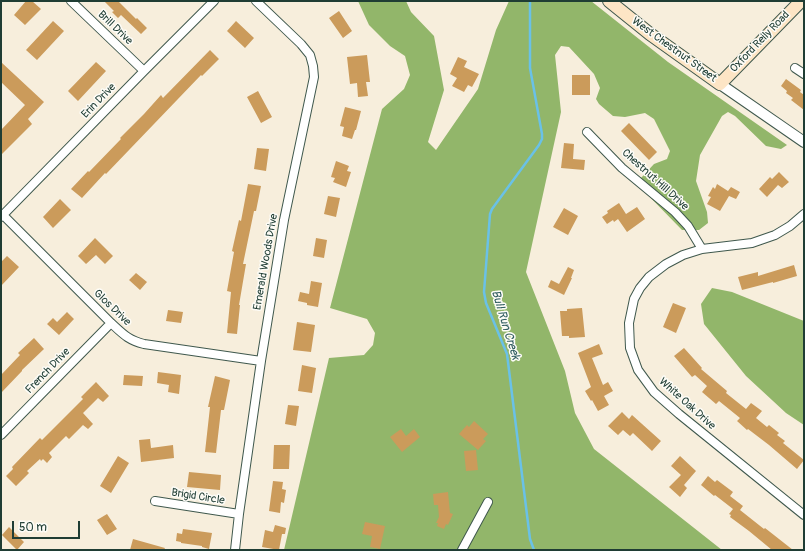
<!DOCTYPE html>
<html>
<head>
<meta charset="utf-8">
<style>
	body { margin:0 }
	#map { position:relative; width:805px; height:551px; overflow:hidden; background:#f7eedc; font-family:Pangolin,sans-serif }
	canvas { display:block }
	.frame { position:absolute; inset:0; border:2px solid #1f3d34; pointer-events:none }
	.scale { position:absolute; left:12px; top:521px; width:68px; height:18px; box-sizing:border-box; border:2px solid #1f3d34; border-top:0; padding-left:5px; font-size:12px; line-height:14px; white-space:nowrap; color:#1f3d34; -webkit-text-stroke:3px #fdfcf7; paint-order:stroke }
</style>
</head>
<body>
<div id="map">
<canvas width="805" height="551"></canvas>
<div class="frame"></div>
<div class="scale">50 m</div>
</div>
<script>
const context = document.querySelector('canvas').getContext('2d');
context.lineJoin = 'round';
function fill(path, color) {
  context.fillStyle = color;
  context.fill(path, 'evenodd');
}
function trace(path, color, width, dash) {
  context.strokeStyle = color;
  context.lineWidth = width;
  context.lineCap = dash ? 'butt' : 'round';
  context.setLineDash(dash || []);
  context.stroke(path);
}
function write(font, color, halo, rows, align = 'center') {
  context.font = font + ' Pangolin,sans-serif';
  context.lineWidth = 3;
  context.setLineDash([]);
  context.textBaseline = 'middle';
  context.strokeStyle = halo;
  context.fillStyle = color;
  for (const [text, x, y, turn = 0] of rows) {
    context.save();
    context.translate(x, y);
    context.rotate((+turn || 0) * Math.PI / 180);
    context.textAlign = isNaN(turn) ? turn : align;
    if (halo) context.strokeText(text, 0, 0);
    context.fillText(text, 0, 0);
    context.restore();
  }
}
fill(new Path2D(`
	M358,1H406L411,12L434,36L444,90L428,142L436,150L478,89L496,30L509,1H591L668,62L787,145L781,149L766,146L735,116L728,112L722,116L700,155L696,181L707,212L708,223L699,230H682L644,191L641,178L654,164L667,159L670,151L654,119L645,113L625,117L613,116L599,104L596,99L600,88L594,74L569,47L561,46L555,55L561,112L526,272L565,371L575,413L594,449L722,550H284L329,358L364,355L373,345L375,333L367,319L330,308L382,109L404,89L410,75L405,56L390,46L369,25Z
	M712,288L732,292L804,321V425L786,413L746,376L704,324L701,304Z`), '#92b66a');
trace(new Path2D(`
	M530,1V68L542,134V139L539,145L492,209L490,214L484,292L486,303L507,354L530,539L534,550`), '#6ac1e7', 2.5);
fill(new Path2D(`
	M26,1H32L41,9L25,25L14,15Z
	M104,1H118L136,19L137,18L147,28L141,34L121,15L118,18L112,12L114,11Z
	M339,11L352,31L343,38L329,18Z
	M53,21L64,31L37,60L26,50Z
	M236,21L254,38L245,48L227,31Z
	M210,50L219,59L202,76L201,75L106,174L105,173L82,198L71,189L88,171L89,172L121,139L120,138L144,114L161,95L163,98Z
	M367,55L370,82H366L368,96L358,97L357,83L350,84L347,57Z
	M458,57L467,61L464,67L479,74L472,87L468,85L464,92L452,86L457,78L450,74Z
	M1,62L44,102L28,119L32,124L1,155V130L25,105L1,82Z
	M96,62L106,71L78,101L68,91Z
	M572,75H590V95H572Z
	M786,79L801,90L800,92L804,95V110L791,100L793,98L786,93L787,91L781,86Z
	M258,91L272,117L261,123L247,97Z
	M345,107L361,111L356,130H355L352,139L342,136L344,127L340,126Z
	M629,123L657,152L649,160L621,131Z
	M564,143L574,144L573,159L585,160L584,170L561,168Z
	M257,148L269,149L266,171L254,169Z
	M336,161L349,166L347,171L351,172L346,187L333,182L335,178L331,177Z
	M779,172L789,182L782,188L778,185L767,197L759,189L770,177L772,179Z
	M248,184L261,186L256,211H254L243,264H246L239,305H240L237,334L227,333L231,292L227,291L234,252L232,251L239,220L241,221Z
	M717,184L728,191L731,187L740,192L736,199L729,196L720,211L707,204L711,197L708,196L713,187L715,189Z
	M328,196L340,198L336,217L324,214Z
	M60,199L71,210L53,228L43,217Z
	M619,203L626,214L637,207L645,219L627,232L618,219L614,222L613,220L607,224L602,217L608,213L607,211Z
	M564,208L578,216L568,235L553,227Z
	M95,238L113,256L105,264L96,255L86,264L78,256Z
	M316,238L327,240L324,258L313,256Z
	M7,256L19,267L1,286V262Z
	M794,265L797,276L773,283V282L742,290L738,277L758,272V276Z
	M568,267L574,270L571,278H572L564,295L548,287L551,280L559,284Z
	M136,273L147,282L140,290L129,280Z
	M311,281L322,283L318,307L307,305V303L298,301L300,292L309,294Z
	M673,303L686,308L676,333L663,327Z
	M582,308L585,337L569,338V336H562L560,311H567V309Z
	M168,310L183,312L181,323L166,321Z
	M67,312L74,319L59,335L47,324L53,318L57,322Z
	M297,322L315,325L311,352L293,350Z
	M34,338L44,349L22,370V371L1,393V375L20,355L18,353Z
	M599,344L603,354L592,358L603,385L608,382L613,391L604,396L609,405L598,411L592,400L591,401L585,391L591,387L578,353Z
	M684,348L702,368L701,369L727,391L726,393L746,409L751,403L762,411L756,418L767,427L769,425L779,433L777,435L785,441L783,443L804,460L797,469L769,445L748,429L747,430L737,421L740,418L719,401L716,404L702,392L707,386L695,375L692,377L674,356Z
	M302,365L316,368L312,393L298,391Z
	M158,372L181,375L179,394L168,392L169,385L157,383Z
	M124,375L143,376L142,386L123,385Z
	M215,376L230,380L224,410H221L216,453L205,452L210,407H208Z
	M96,382L109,396L103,402L98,398L83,413L93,424L88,429L83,425L69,439L66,436L49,453L52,457L47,463L43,459L41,461L40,459L27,471L29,473L16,486L6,476L13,469L12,467L40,438L42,440L83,399L81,397Z
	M288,405L299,406L296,426L285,424Z
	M622,412L629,419L632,415L661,441L652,451L633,433L630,436L623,430L618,435L608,426Z
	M474,421L488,434L483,439L486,441L478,450L459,434L467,425L469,427Z
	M401,429L406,436L414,429L420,437L402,452L390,437Z
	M150,439L151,448L173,445L174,458L141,462L139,440Z
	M274,445H290L289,469H273Z
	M476,450L478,470L466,471L464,451Z
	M118,456L129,463L111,493L100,486Z
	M680,456L696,471L684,485L687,488L680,497L669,487L681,475L671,466Z
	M189,472L221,475L220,490L187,487Z
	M708,476L715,482L717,480L733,492L730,496L743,506L740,510L764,529L765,528L793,550H772L749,531L730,517L731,515L729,514L733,509L715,495L714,496L701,485Z
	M273,481L283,482L282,489L286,490L284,503L281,502L280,513L269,511Z
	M448,492L450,513L453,514L448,525L446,524L444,529L437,526L438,523H436L439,517L438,505H434L433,494Z
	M107,514L117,529L107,535L97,520Z
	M365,522L385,526L380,549L370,547L372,536L362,534Z
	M275,525L286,528L285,534H282L279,550L262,547L265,530L273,532Z
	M9,527L24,542L17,550L2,535Z
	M183,529L212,533L209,549L202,547V546L181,543V542L176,541L177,533L182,534Z
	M133,539L165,548L164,550H130Z`), '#cb9b5b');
const minor = new Path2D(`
	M71,1L144,71
	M795,68L804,74
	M587,132L622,168L675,212L688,226L702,249
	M804,214L790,226L775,235L752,243L702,249L683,255L666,264L649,277L640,288L634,299L629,323L630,348L638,370L654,392L679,414L804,515
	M3,215L111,323C123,334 128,340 144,344L261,361
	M1,217L144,71L214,1
	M1,435L111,323
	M155,501L239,514
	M235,550L239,514L261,361L284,220L314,77L313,66L310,55L301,44L256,1
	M462,550L488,502`);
const tertiary = new Path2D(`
	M720,84L804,142`);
const secondary = new Path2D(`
	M609,1L650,34L720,84L801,1`);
trace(minor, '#3f584d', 10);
trace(tertiary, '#3f584d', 12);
trace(secondary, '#3f584d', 14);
trace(minor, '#fff', 8);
trace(tertiary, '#fff', 10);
trace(secondary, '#fde5c5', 12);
write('11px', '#1f3d34', '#fdfcf7', [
	["Brill Drive",115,28,44],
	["Oxford Reily Road",760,42,-46],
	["West Chestnut Street",674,50,36],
	["Erin Drive",99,101,-46],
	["Chestnut Hill Drive",655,180,42],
	["Emerald Woods Drive",266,262,-80],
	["Glos Drive",112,308,44],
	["French Drive",48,371,-46],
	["White Oak Drive",687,404,42],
	["Brigid Circle",198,497,9]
]);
write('italic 12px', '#325e61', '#fdfcf7', [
	["Bull Run Creek",505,325,73]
]);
</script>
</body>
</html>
